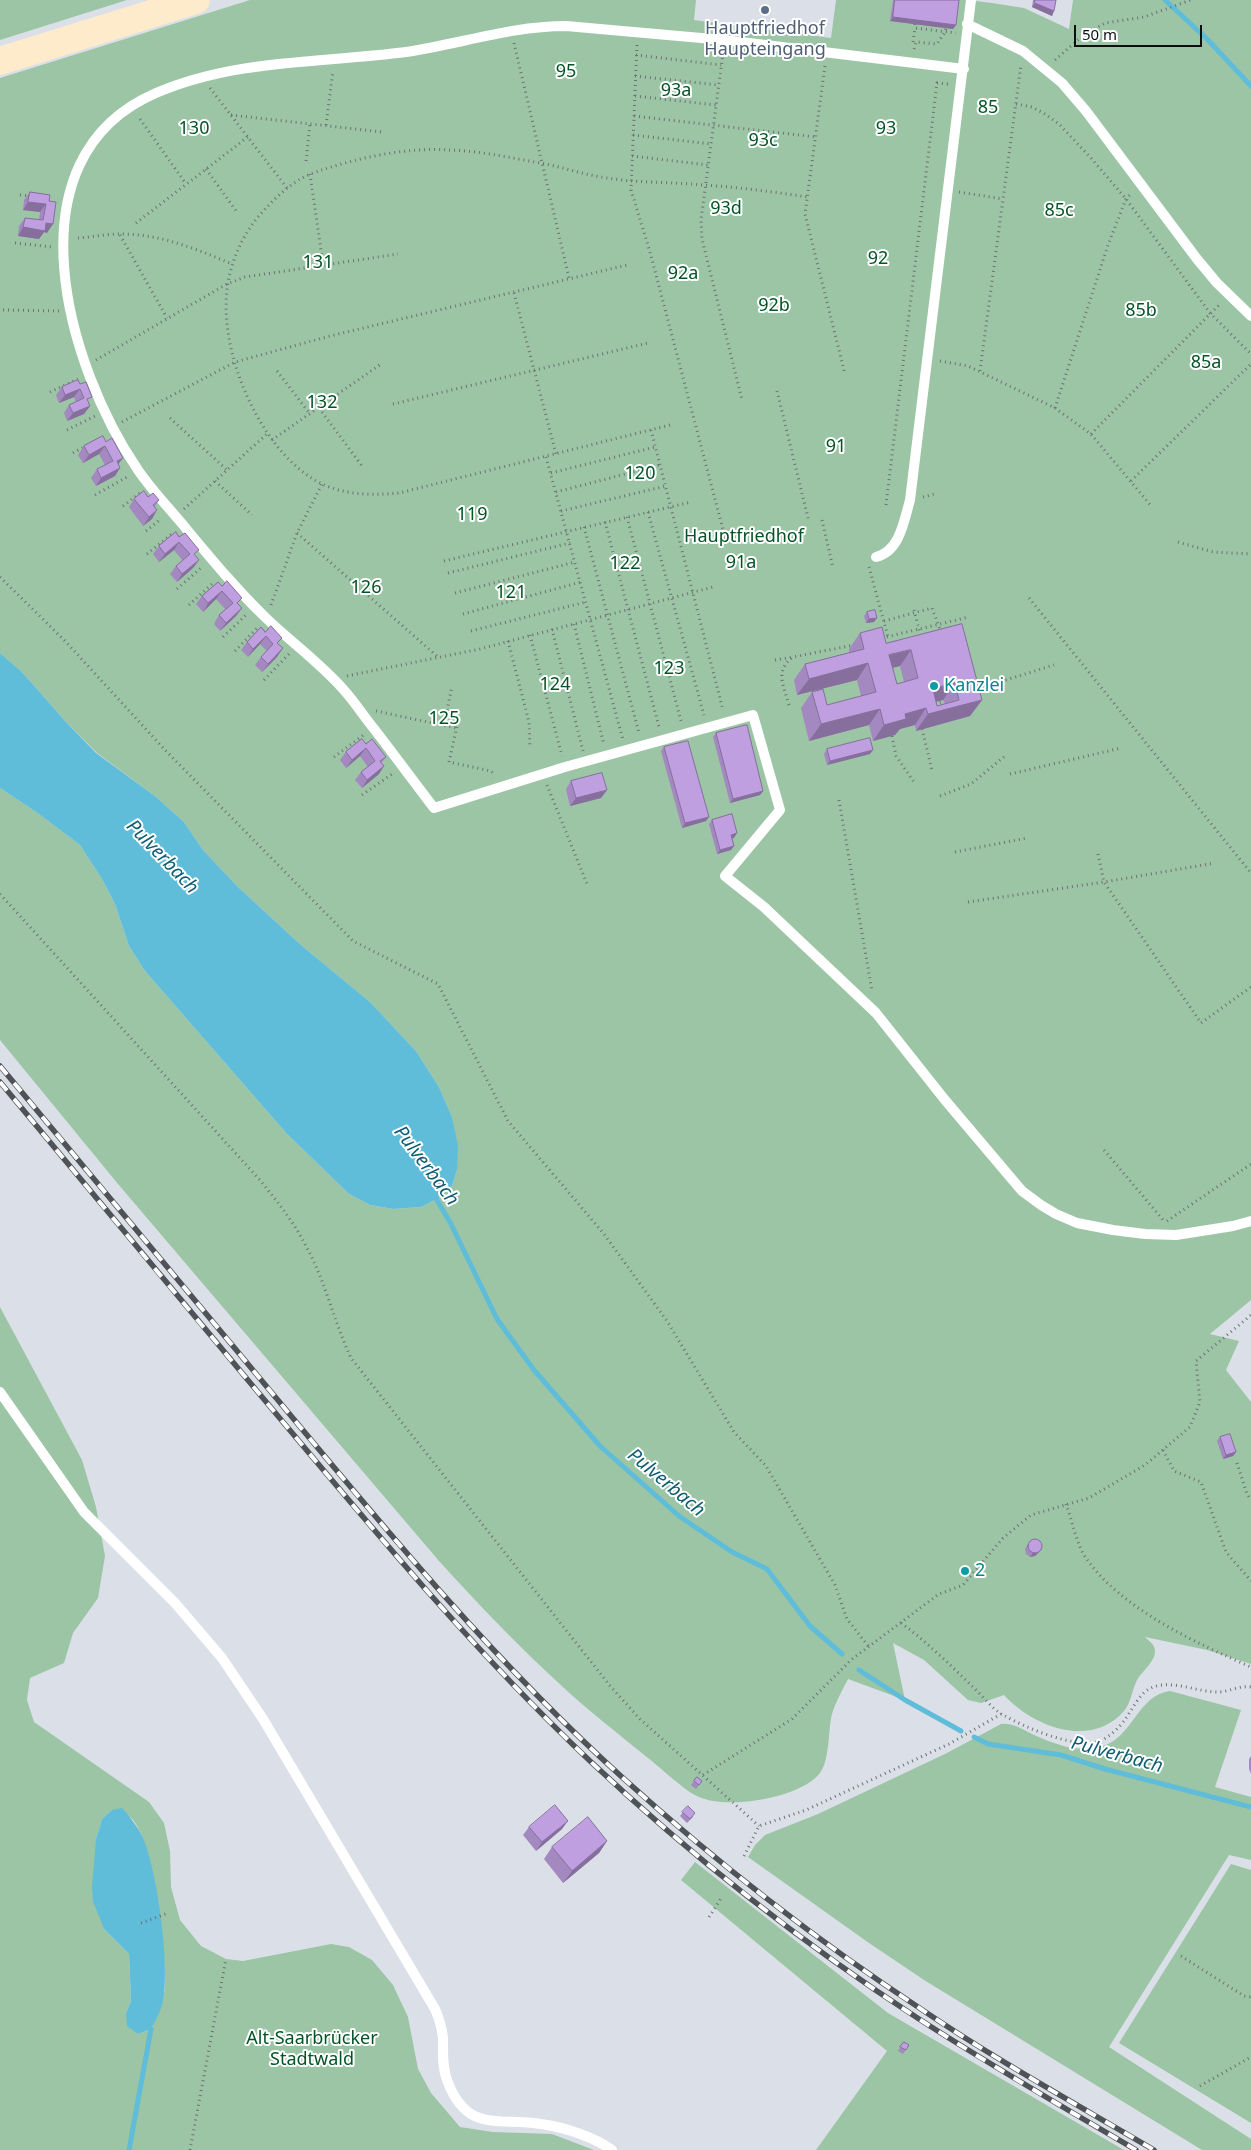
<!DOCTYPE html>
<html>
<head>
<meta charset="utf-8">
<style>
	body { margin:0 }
	#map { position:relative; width:1251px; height:2150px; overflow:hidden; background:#dbe0e8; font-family:"Noto Sans",sans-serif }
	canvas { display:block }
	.scale { position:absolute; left:1074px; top:25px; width:128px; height:22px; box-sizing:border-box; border:2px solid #0c0e10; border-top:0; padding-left:6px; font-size:15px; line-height:18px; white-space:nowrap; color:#0c0e10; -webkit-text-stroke:4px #fff; paint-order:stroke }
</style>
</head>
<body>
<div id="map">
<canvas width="1251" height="2150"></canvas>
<div class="scale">50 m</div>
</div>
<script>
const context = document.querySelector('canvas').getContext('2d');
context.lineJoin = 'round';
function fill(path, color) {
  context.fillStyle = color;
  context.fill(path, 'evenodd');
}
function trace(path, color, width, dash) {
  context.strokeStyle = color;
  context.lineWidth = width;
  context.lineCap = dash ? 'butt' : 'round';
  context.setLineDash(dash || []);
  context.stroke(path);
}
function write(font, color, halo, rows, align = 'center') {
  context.font = font + ' "Noto Sans",sans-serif';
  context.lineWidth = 4;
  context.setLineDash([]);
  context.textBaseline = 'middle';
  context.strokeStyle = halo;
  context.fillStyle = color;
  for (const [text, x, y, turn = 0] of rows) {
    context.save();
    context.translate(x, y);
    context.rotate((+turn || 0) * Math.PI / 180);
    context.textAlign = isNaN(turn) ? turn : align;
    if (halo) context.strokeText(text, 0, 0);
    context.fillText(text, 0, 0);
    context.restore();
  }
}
fill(new Path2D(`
	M0,0H127L0,40Z
	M250,0H696L694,20L831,38L836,0H967L992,3L1024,8L1069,29L1073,0H1251V1300L1210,1334L1239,1341L1226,1370L1251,1402V1664L1207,1650L1145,1637C1147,1639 1151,1642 1153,1645C1161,1657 1143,1670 1137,1680C1132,1690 1131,1703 1124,1711C1091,1749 1033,1727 1004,1695L981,1703L968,1700L924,1660L893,1643L905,1700L848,1679C842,1691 836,1701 832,1714C828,1729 830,1760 820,1773C801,1798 727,1810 699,1797C686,1792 661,1768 648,1758C620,1735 591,1713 564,1688C520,1648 479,1605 439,1561L118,1184L0,1040V788L39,814L80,845L102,879L115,904L129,946L145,971L287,1134L349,1194L370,1205L393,1209L421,1207L437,1199L452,1186L457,1170L452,1117L439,1087L416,1051L370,1002L301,945L238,887L203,850L184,822L155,796L97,753L66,722L22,672L0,653V78Z
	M0,1307L82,1460L96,1507L105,1556L98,1598L73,1633L64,1663L30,1678L27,1700L34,1722L149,1802L164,1823L170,1851L171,1887L180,1920L201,1946L226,1959L243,1961L331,1944L349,1947L372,1960L393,1985L408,2017L418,2069L431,2093L460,2127L493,2132L552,2134L594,2150H0ZM112,1810C118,1812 125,1814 130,1817C153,1835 167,1955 165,1985C164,2001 159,2014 151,2029L138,2034L126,2013L131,2001L129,1954L104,1929L96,1839L102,1819Z
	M1170,1691L1241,1710L1215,1787L1251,1797V1860L1229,1855L1109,2047L1251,2139V2150H1202L924,1980L869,1943L748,1857L755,1845L765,1835L818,1814L947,1753L1001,1724C1012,1723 1020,1728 1030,1733C1051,1743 1076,1753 1100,1747C1133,1739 1137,1695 1170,1691Z
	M695,1862L888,2013L1124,2150H816L887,2051L681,1880Z
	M1231,1864L1251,1870V2123L1119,2043Z`), '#9bc5a4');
fill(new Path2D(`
	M0,653L22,672L66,722L96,753L155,796L184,822L203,850L238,887L301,945L370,1002L416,1051L439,1087L452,1117L458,1146L457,1170L452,1186L437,1199L421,1207L393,1209L370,1205L349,1194L287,1134L145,971L129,946L115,904L102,879L80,845L39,814L0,788Z
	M122,1808C132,1819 142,1832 146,1846C158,1881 170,1966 163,2001C161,2011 156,2020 151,2029L138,2034L127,2026L126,2013L131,2001L129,1954L104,1929L93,1901L92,1887L96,1839L102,1819L112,1810Z`), '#60bdda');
trace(new Path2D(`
	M1165,0L1207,39L1251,86
	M434,1195L451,1224L497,1319L534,1370L600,1446L679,1516L732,1552L767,1569L810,1626L842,1654
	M859,1670L905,1700L961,1731
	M974,1737L988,1744L1061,1755L1105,1769L1251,1807
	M129,2150L151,2029`), '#60bdda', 5);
trace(new Path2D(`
	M915,24V28L956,33
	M913,42L915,28
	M514,43L569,278
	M637,45L631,190L650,252L726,541
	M914,49L916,42L937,44L945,32L946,28
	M723,53L701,220L702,239L742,400
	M636,55L721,65
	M1055,60L1080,38L1105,23L1144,17L1191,0
	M825,66L805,214L845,374
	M635,76L718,85
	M210,88L287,188
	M635,96L716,105
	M1016,104L1032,107L1045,114L1059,124L1091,158L1126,199L1210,313L1251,354
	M231,115L382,132
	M634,116L816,137
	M140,119L186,184
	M326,125L333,71
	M633,135L711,144
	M632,156L708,165
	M306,161L310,123
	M206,169L237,212
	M310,174L323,264
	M959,192L1003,199
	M20,195L30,196
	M136,223L249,136
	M120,235L167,318
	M78,238C92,237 107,234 121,234C161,234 196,249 232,264
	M15,243L53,247
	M514,293L556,454
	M3,310L59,311
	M96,360L227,284L245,277L398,254
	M940,361L968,366L1055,408L1091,434L1152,507
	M277,371L310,414
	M980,371L1021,65
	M777,391L809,522
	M50,392L78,379
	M393,404L648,343
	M319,408L362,466
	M1055,408L1108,245L1126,199L1132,193
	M170,418L227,470
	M122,422L235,362L330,336L627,265
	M670,425L399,493C367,496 334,495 307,475C255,438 217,346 228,283C233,254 247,227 267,207C279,194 296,179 313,173C356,158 405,147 450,150C481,151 511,158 541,163C563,167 584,175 607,178C638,183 671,182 703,185C738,187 773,192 808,197
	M67,430L95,416
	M651,430L723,710
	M1091,434L1221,303
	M272,440L381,364
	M73,453L88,445
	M546,457L623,740
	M551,473L655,447
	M215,481L252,515
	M1131,481L1251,364
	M556,492L660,465
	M95,495L127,477
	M923,497L934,494
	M886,505L937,83L949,84
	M123,506L140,493
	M184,509L268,433
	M561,511L666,486
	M648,512L704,715
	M627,517L681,721
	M822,520L833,568
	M605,522L659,727
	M584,527L639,733
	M146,531L161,519
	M297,533L438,657
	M1178,542L1213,552L1251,554
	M147,554L173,533
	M444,561L691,502
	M869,567L888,637
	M448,573L570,543
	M0,577L66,642L166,751L353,941L438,984L508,1121L604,1234L667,1321L734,1432L766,1466L835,1585L847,1619L869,1647
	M177,589L202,567
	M455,593L575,562
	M1029,598L1251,873
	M189,605L214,582
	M271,605L297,533L322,484
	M914,610L921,637
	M463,614L581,582
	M884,621L932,608L941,632
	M574,624L604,745
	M552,629L583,751
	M471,631L586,602
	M530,635L562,756
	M223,637L247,614
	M882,638L969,617
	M508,641L529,722L530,748
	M235,651L258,627
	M775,660L793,657
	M347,676L480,649L713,587
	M264,680L289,654
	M977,689L1054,665
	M935,704L944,701
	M789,705C784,686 774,671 793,657L854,645
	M376,711L456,728
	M458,722L449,762L491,771L495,775
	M444,725L452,686
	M922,729L932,770
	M892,736L896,756L914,782
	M334,757L365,734
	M1010,774L1121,748
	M547,785L587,884
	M362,795L392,774
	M940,796L971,784L1005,756
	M839,800L872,991
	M955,852L1027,838
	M1098,854L1104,882L1201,1023L1251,987
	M0,894L259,1179C277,1201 294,1222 307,1248C326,1283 334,1322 351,1358L611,1687L640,1719L759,1826
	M968,902L1104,882L1215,863
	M1104,1150L1164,1221
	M1167,1221L1251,1164
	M1163,1450L1174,1471L1201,1482L1226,1552L1251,1581
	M1237,1463L1247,1494L1251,1500
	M1066,1504C1072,1520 1077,1546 1086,1558C1121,1609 1196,1643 1251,1667
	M901,1623C927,1642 949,1664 972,1686C982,1695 992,1709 1003,1715C1027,1728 1069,1747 1097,1742C1108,1739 1120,1727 1126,1718C1134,1707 1140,1692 1153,1687C1174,1680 1197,1692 1218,1692C1229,1692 1239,1685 1251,1687
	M703,1775L792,1719L851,1660L939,1594L963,1585L1003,1538L1031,1515L1089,1498L1145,1465L1190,1427L1200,1402L1196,1361L1251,1315
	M744,1856L759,1826L806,1810L949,1744L1001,1714
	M709,1917L722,1897
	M141,1923L168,1913
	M1181,1956L1244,1996L1251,1997
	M1200,2086L1251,2057
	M190,2150L226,1959`), '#6e7276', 3, [1, 4]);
trace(new Path2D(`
	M967,24L1023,51L1062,83L1086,111L1197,259L1217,283L1251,316
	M964,69L724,40L566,26C511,26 460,44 406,52C321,63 235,59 156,93C5,158 68,368 138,470C153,492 172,511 188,531C213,561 238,591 266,618C291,642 320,663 343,689C355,702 364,717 375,730C395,756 414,782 434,808L565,767L753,715L780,810L725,876L764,907L876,1013L945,1100L1022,1191L1041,1205L1056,1214L1077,1223L1113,1230L1145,1234L1176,1235L1233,1226L1251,1221
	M876,557C900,551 904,521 910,500L971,0
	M0,1392L84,1512L175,1603L222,1658L263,1719L435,2009C439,2018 442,2028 443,2038C443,2052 442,2067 447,2080C467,2134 498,2117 541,2124C564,2127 594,2137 612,2150`), '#fff', 10);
trace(new Path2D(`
	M0,61L196,0`), '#feebcb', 28);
const rail = new Path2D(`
	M0,1066C94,1179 188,1292 282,1405C390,1535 498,1665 623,1778C716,1862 816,1940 921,2009C996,2060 1076,2104 1154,2150
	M0,1082C94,1195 188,1309 283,1422C381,1539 479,1656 590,1761C690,1855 805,1945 919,2019C990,2065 1063,2107 1136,2150`);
trace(rail, '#4f5256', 5.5);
trace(rail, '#fff', 4, [11]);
fill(new Path2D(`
	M893,0H956V25L953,29L890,21Z
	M1033,0H1056L1052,16L1032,7Z
	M30,192L50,195L47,233L44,232L39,239L18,236L19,226L25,218L39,220L40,212L23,210L24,200Z
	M78,380L90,406L84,414L67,421L64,413L69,405L76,402L74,397L59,403L56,395L62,387Z
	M103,436L118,464L115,476L96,486L91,478L97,469L105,465L99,454L83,463L78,455L84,446Z
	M148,497L159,500L155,506L152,519L143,526L129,507L134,499Z
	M176,532L199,560L193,568L177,582L170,574L176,566L183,561L174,550L159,562L153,554L159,546Z
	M218,582L242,608L236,616L220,631L214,624L219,615L226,610L216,599L203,612L196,604L202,596Z
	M867,612L874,622L866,623L864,616Z
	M962,624L982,700L970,716L916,731L915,725L900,729L895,735L873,741L869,725L809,741L801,708L812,692L827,705L861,696L857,680L797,695L794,680L805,664L849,653V649L860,633L886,643ZM900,666L904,682L897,684L893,668ZM943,700L945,704L937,706L936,702Z
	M261,627L278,644L277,657L262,672L255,665L261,657L267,651L260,644L248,657L241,650L247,642Z
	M716,733L763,791L760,795L730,803L713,737Z
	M366,744L386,757L382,762L379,774L362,788L355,780L361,772L368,767L360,756L346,768L340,760L346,752Z
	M664,747L706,821L682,828L661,751Z
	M827,749L870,754L827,765L824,754Z
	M571,781L607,790L601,798L570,806L566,789Z
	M712,820L734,838H732L734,846L731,850L717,854L709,824Z
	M1220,1437L1236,1452L1233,1456L1223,1459L1217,1441Z
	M1030,1541L1042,1549L1035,1556L1030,1557L1026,1554L1025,1549Z
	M1251,1756V1774L1249,1769V1759Z
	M697,1777L702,1781L696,1789L691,1785Z
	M688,1806L693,1817L687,1823L680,1816Z
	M529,1827L562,1829L536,1851L523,1835Z
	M607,1841L599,1853L563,1883L544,1859L552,1847Z
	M904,2042L909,2045L903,2054L898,2051Z`), '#a489c1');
fill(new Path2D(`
	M1035,3L1054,11L1052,16L1032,7Z
	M893,17L956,25L953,29L890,21Z
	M28,202L46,204L40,212L23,210Z
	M46,223L53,224L47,233L44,232L39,239L18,236L23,227Z
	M80,389L74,397L59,403L65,395Z
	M90,406L84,414L67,421L73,413Z
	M105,446L99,454L83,463L89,455Z
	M123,458L117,466V461Z
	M120,468L115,476L96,486L101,478Z
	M157,510L152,519L143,526L149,517Z
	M179,542L174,550L159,562L165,554Z
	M199,560L193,568L177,582L182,574Z
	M222,591L216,599L203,612L208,603Z
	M242,608L236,616L220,631L226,623Z
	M877,618L874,622L866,623L869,619Z
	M266,636L260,644L248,657L253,649Z
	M283,648L277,657L262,672L268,664Z
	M911,650L900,666L878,671L889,655Z
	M868,663L857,680L797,695L809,679Z
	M955,683L943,700L922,705L933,689Z
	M982,700L970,716L916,731L928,714Z
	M926,708L915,725L900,729L895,735L873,741L884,725L905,714Z
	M880,709L869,725L809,741L821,724Z
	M366,748L360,756L346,768L352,760Z
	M873,750L870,754L827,765L830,761Z
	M384,766L379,774L362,788L367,780Z
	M607,790L601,798L570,806L576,798Z
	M763,791L760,795L730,803L733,799Z
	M709,817L706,821L682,828L685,823Z
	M737,833L734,838L728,839L731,835Z
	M734,846L731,850L717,854L720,850Z
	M1236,1452L1233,1456L1223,1459L1226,1455Z
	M1042,1549L1035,1556L1030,1557L1033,1553Z
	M568,1821L562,1829L536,1851L542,1842Z
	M607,1841L599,1853L563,1883L572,1871Z`), '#866f9d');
const building = new Path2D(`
	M895,0H959L956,25L893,17Z
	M1035,0H1056L1054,11L1035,3Z
	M30,192L50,195L49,201L56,202L53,224L46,223L45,231L23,227L25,218L43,220L46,204L28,202Z
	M78,380L80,384L86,382L92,397L87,399L90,406L73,413L69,405L84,398L80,389L65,395L62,387Z
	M103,436L106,442L112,438L123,458L117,461L120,468L101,478L97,469L113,461L105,446L89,455L84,446Z
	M144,491L148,497L153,493L159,500L153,505L157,510L149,517L134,499Z
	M176,532L179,537L185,533L199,550L194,554L199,560L182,574L176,566L190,554L179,542L165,554L159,546Z
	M227,581L242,598L237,603L242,608L226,623L219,615L233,603L222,591L208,603L202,596L218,582L222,586Z
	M875,610L877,618L869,619L867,612Z
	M962,624L982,700L928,714L926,708L905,714L906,719L884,725L880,709L821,724L812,692L823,689L827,705L876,692L868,663L809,679L805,664L864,649L860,633L882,627L886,643ZM911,650L918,678L897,684L889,655ZM955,683L959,700L937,706L933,689Z
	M271,626L282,638L277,643L283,648L268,664L261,657L273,644L266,636L253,649L247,642L261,627L265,632Z
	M747,725L763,791L733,799L716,733Z
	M870,738L873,750L830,761L827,749Z
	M362,739L366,744L372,739L386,757L380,761L384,766L367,780L361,772L375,761L366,748L352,760L346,752Z
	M688,741L709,817L685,823L664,747Z
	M602,773L607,790L576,798L571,781Z
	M732,814L737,833L731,835L734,846L720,850L712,820Z
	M1230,1434L1236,1452L1226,1455L1220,1437Z
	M1028 1546a7 7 0 1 1 14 0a7 7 0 1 1-14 0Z
	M697,1777L702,1781L699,1785L694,1781Z
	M555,1805L568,1821L542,1842L529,1827Z
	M688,1806L695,1813L690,1819L682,1812Z
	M588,1817L607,1841L572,1871L552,1847Z
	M904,2042L909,2045L906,2050L900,2047Z`);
fill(building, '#bf9fe0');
trace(building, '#866f9d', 1);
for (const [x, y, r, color] of [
	[765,10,5,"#5c6f8a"],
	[934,686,5,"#0f9aa8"],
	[965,1571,5,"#0f9aa8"]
]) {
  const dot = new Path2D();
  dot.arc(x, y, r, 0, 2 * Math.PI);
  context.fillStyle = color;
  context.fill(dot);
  trace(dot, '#fff', 2);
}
write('18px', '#4e5e75', '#fff', [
	["Hauptfriedhof",765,29],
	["Haupteingang",765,50]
]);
write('18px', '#035326', '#fff', [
	["95",566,72],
	["93a",676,91],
	["85",988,108],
	["130",194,129],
	["93",886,129],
	["93c",763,141],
	["93d",726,209],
	["85c",1059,211],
	["92",878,259],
	["131",318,263],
	["92a",683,274],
	["92b",774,306],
	["85b",1141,311],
	["85a",1206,363],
	["132",322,403],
	["91",836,447],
	["120",640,474],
	["119",472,515],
	["Hauptfriedhof",744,537],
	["91a",741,563],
	["122",625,564],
	["126",366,588],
	["121",511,593],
	["123",669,669],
	["124",555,685],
	["125",444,719],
	["Alt-Saarbrücker",312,2039],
	["Stadtwald",312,2060]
]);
write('18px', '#0d838f', '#fff', [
	["Kanzlei",944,686],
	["2",975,1571]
], 'left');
write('italic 19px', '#0e5d71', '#fff', [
	["Pulverbach",162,857,46],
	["Pulverbach",426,1166,53],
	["Pulverbach",666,1483,40],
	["Pulverbach",1117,1755,15]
]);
</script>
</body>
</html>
